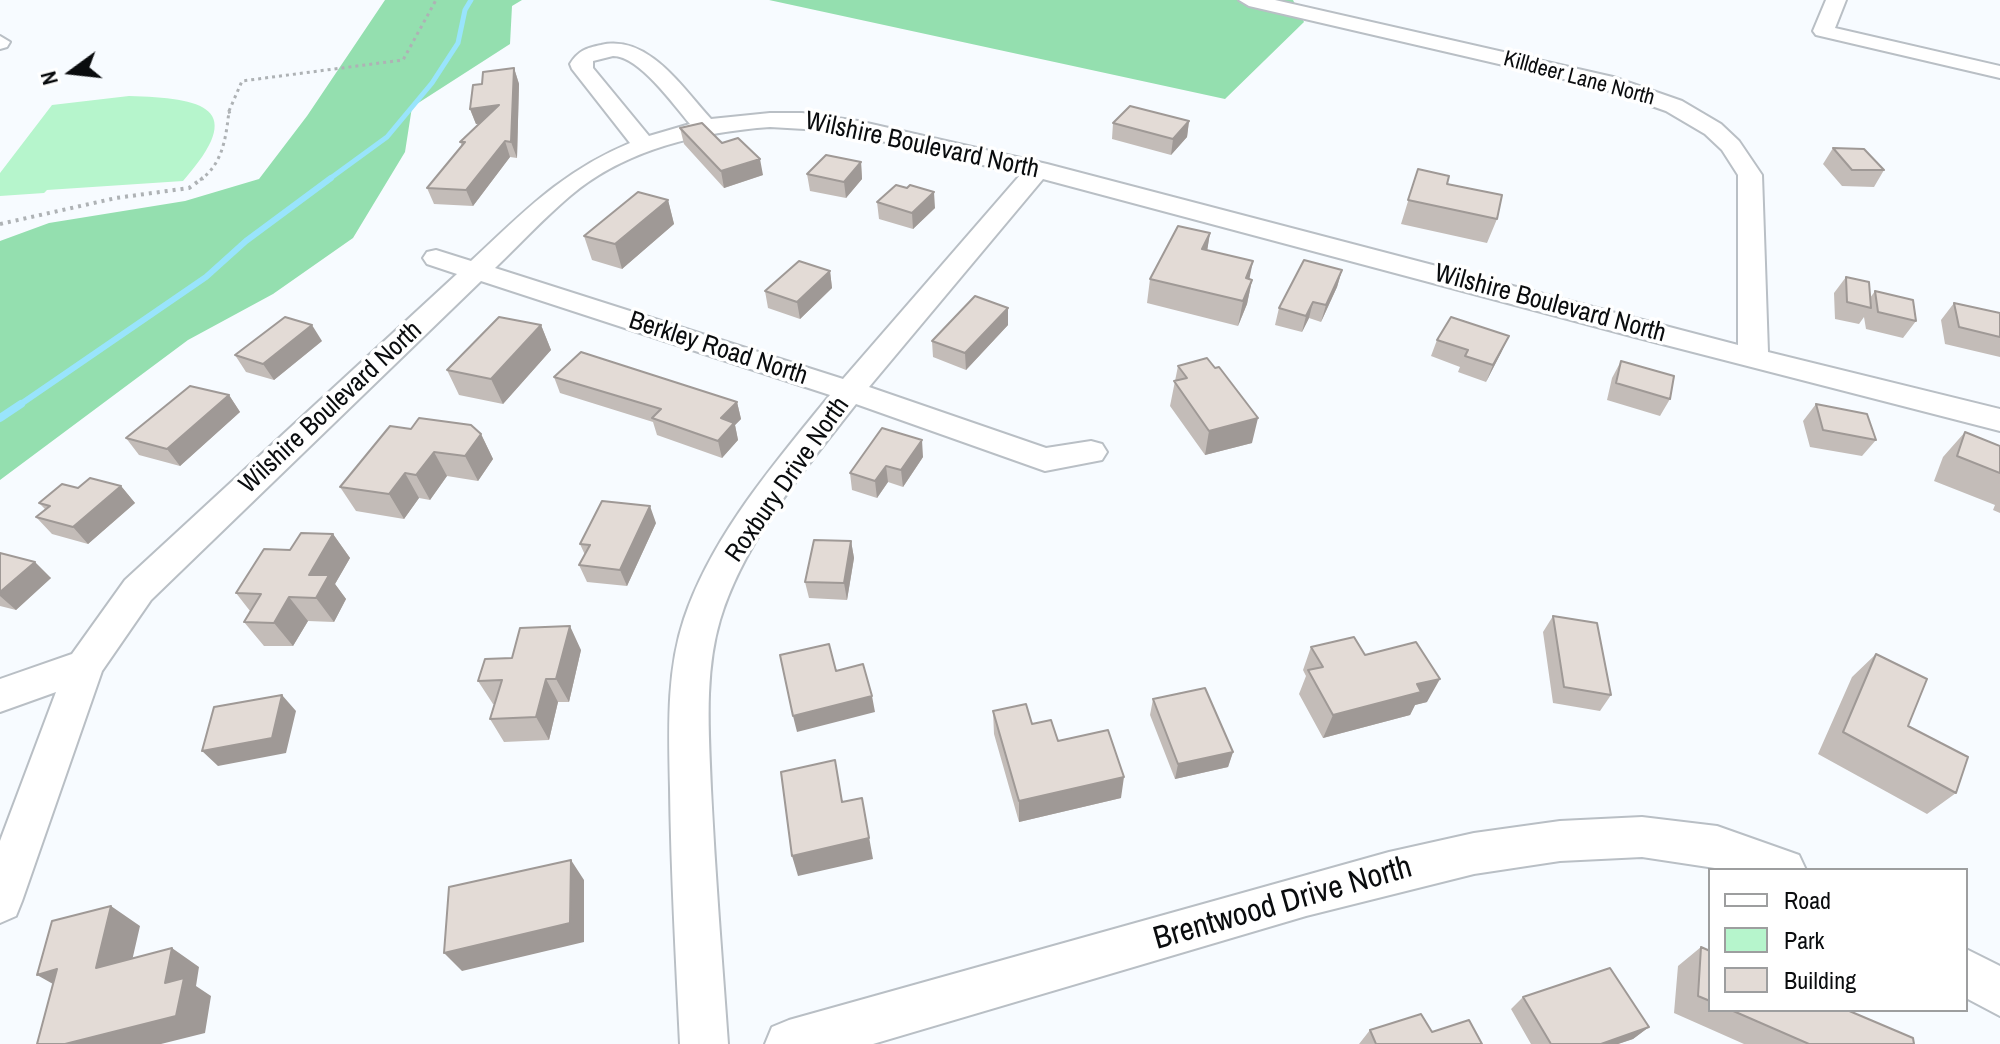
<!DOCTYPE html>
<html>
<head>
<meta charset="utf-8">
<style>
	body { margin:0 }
	#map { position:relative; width:2000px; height:1044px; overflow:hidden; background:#f7fbff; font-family:"Archivo Narrow",sans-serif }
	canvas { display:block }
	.legend { position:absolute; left:1708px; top:868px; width:260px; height:144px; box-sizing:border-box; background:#fff; border:2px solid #9d9e9f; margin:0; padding:10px 14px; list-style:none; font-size:24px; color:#0a0c0e }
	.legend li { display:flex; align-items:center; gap:16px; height:40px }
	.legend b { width:40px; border:2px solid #9d9e9f }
	.north { position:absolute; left:32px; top:32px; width:80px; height:80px; -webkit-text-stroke:6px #fff; paint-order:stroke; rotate:255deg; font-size:22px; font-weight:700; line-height:32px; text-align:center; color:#0a0c0e }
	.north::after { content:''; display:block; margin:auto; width:28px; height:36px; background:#0a0c0e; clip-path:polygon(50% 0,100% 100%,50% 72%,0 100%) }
</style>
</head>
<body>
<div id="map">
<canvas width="2000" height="1044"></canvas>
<ul class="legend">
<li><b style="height:10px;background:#fff"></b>Road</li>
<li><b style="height:22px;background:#b6f5cc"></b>Park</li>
<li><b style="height:22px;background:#e3dbd6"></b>Building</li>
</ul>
<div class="north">N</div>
</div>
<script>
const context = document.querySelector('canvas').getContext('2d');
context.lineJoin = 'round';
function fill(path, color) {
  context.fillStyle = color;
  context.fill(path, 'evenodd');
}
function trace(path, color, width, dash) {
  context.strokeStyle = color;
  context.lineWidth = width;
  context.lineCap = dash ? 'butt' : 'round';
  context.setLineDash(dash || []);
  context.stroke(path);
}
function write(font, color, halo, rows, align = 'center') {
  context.font = font + ' "Archivo Narrow",sans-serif';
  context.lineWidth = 7;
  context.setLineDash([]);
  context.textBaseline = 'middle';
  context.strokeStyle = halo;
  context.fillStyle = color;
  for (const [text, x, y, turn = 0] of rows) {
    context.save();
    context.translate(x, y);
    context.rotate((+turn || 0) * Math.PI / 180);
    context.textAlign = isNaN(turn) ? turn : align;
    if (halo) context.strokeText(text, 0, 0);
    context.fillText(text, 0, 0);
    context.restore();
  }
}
fill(new Path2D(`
	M129,96C203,98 249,107 183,181L47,190L44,193L0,196V173L52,105Z`), '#b6f5cc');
fill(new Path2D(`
	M385,0H522L512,6L510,44L412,107L405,152L353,238L273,294L188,340L0,480V241L49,223L185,201L259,179L307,116Z
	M769,0H1293L1304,22L1225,99Z`), '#94dfaf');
trace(new Path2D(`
	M328,180L387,137L432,83L458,43L465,10L471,0`), '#99e4fc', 5);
trace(new Path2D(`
	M18,406L206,277L246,241L331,178`), '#99e4fc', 6);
trace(new Path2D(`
	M0,418L21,404`), '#99e4fc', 8);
const minor = new Path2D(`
	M1239,0H1275L1613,77L1682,101L1721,124L1739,141L1762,175L1768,352L2000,409V431L1631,336L1043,179L869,387L1046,448L1091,441L1102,444L1107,452L1102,460L1045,471L856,404C805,469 744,540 720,620C704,674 709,733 711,789C715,874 722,959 728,1044H680C676,959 671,874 670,788C669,732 666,673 684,619C712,535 775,463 830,395L481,281L151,600L102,671L22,901L16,916L0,923V841L56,692L0,712V679L72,654L125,580L457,274L427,264L423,258L427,252L436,250L471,261C525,211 561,172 630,143L572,69L570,64C578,51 586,48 601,45C649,34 683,89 711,119L770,113H802L858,121L1047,164L1738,345V175L1722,150L1705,134L1666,111L1598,87L1249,6ZM613,56C639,56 673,104 690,124L649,136L593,68V61ZM770,127L839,131L1021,174L843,379L495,268C520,244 544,218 570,196C625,149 701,132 770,127Z
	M1826,0H1846L1835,28L2000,66V78L1816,35L1813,31Z
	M0,36L10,42L7,47L0,49Z
	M1642,817L1717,826L1799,855L1806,870H1728L1642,857L1560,861L1474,874L1306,916L873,1044H765L772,1027L789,1020L1389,852L1474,833L1560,821Z
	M1966,949L2000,966V1016L1966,998Z`);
trace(minor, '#b9bfc5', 4);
trace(new Path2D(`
	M229,111L242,81L403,60L436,0
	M200,180C223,164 226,137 229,111L230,114`), '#aeb2b5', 3, [3, 4]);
trace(new Path2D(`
	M0,224L116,198L189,188L203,178`), '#aeb2b5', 4, [3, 5]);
fill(minor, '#fff');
fill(new Path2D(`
	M514,68L519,84L517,158L510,157L473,206L434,204L427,188L462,146L460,142L479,124H476L470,109L482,84Z
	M1189,121L1187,137L1171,155L1112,139L1113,123Z
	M680,128L722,143L763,175L724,188L684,144Z
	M1833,148L1884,170L1874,187L1842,186L1823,164Z
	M861,162L862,179L846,198L810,191L807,174Z
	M1418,169L1447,184L1497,219L1487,243L1401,224Z
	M907,188L935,208L913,229L879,219L877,202Z
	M668,200L674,224L622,269L592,260L584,236Z
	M1210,233L1207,250L1252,280L1247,304L1238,326L1147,303L1150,279Z
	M1342,270L1337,287L1321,322L1309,318L1302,332L1275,325L1279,308Z
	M830,271L832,288L800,319L768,308L765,291Z
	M1846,277L1870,298L1875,291L1916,321L1903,338L1866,329L1864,317L1859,324L1835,319L1834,293Z
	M1954,303L2000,313V357L1945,344L1941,320Z
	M1008,308V325L966,370L933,357L932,341Z
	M541,325L551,350L503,404L459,395L447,370Z
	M1509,336L1486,382L1458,372L1460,367L1431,356L1437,340Z
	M322,341L274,380L246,372L235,355Z
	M1621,361L1670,399L1660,416L1607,400L1612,378Z
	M1178,366L1252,443L1205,455L1170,406Z
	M554,377L737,402L741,419L735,425L738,440L722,458L657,435L653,422L560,393Z
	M229,395L240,412L180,466L139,455L126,438Z
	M1816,404L1876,440L1862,456L1810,447L1803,421Z
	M411,429L481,434L493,459L478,481L447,476L430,500L419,498L404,519L356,511L340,487Z
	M1965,432L2000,446V513L1993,510L1995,505L1934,481L1943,457Z
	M923,457L903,487L888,482L877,498L852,490L850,473Z
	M121,486L135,503L88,544L52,534L36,517L45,509L39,503L78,488Z
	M656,523L627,586L587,582L579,565L585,555L580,544Z
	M333,534L350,558L335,584L346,599L334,622L308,621L293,646H264L244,622L250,611L236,593L290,550Z
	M851,541L854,558L847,600L809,598L805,582Z
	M0,553L51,578L16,610L0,606Z
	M1553,616L1611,695L1600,711L1553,703L1543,632Z
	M1311,647L1365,655L1427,702L1415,705L1410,715L1323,738L1299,694L1306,676L1303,670Z
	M581,650L569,702H558L549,740L504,742L490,719L494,704H493L478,681L512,658Z
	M1876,654L1908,726L1956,793L1927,814L1818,754L1852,677Z
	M1153,699L1233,752L1228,767L1175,779L1150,715Z
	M993,711L1032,724L1058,741L1121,798L1019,822L994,734Z
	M1701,947L1710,951V1010H1847L1914,1044H1744L1674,1013L1678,966Z
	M1523,997L1649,1027L1633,1039L1618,1044H1531L1511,1009Z
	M1370,1030L1432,1032L1482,1044H1359Z`), '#c3bcb8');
fill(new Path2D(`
	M514,68L519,84L517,158L511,142Z
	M499,105L505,121L476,124L470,109Z
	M1189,121L1187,137L1171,155L1173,139Z
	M505,141L510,157L473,206L466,190Z
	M760,159L763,175L724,188L721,171Z
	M861,162L862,179L846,198L844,182Z
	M934,192L935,208L913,229L912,213Z
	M668,200L674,224L622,269L615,244Z
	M1210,233L1206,258L1202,249Z
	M1253,261L1248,286L1241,303L1246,278Z
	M1342,270L1337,287L1321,322L1326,305Z
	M830,271L832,288L800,319L797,302Z
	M1252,280L1247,304L1238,326L1243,301Z
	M1313,302L1309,318L1302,332L1306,316Z
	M1008,308V325L966,370L965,353Z
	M312,325L322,341L274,380L263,364Z
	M541,325L551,350L503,404L491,379Z
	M1509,336L1501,353L1486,382L1493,365Z
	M229,395L240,412L180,466L167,449Z
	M737,402L741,419L735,425L738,440L722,458L718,441L721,418Z
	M1258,418L1252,443L1205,455L1209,431Z
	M481,434L493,459L478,481L465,456Z
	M922,440L923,457L903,487L901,470Z
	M434,452L447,476L430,500L416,475Z
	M886,466L888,482L877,498L875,481Z
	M405,473L419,498L404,519L389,494Z
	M121,486L135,503L88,544L73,527Z
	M650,506L656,523L627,586L620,570Z
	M333,534L350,558L335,584L346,599L334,622L316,598L309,575Z
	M851,541L854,558L847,600L844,583Z
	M35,562L51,578L16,610L0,596V592Z
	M289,597L308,621L293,646L274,623Z
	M570,626L581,650L569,702L556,679Z
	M546,679L558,702L549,740L536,717Z
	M1440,679L1427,702L1415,705L1410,715L1323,738L1333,715L1417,684Z
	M282,695L296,711L286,753L218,766L202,751Z
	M872,696L875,712L797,732L793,716Z
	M1233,752L1228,767L1175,779L1178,764Z
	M1124,777L1121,798L1019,822V801Z
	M862,798L873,859L798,876L792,856Z
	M571,860L584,880V942L462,971L444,953Z
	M111,906L140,926L126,987L96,968Z
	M172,948L199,967L196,986L211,996L205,1033L161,1044H65L165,983Z
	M57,969L69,993L37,975Z
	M1649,1027L1633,1039L1618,1044H1601Z`), '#9f9996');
const building = new Path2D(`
	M514,68L511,142L505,141L466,190L427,188L465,142H460L499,105L470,109L473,85L482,84L483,72Z
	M1130,106L1189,121L1173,139L1113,123Z
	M702,123L722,143L738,138L760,159L721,171L680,128Z
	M1833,148L1864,149L1884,170H1852Z
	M826,155L861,162L844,182L807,174Z
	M1418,169L1449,176L1447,184L1502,195L1497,219L1408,200Z
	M896,185L907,188L910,185L934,192L912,213L877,202Z
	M638,192L668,200L615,244L584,236Z
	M1178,226L1210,233L1202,249L1253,261L1246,278L1252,280L1243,301L1150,279Z
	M1304,260L1342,270L1326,305L1313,302L1306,316L1279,308Z
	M799,261L830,271L797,302L765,291Z
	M1846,277L1869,282L1871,308L1847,302Z
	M1875,291L1913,300L1916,321L1878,312Z
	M975,296L1008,308L965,353L932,341Z
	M1954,303L2000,313V337L1959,327Z
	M285,317L312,325L263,364L235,355Z
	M499,317L541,325L491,379L447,370Z
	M1451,317L1509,336L1493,365L1465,356L1468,350L1437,340Z
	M581,352L737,402L721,418L734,423L718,441L652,418L661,409L554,377Z
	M1207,358L1215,368L1219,367L1258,418L1209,431L1174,381L1187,378L1178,366Z
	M1621,361L1674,376L1670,399L1616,383Z
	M190,386L229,395L167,449L126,438Z
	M1816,404L1867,414L1876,440L1823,430Z
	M419,418L471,425L481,434L465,456L434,452L416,475L405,473L389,494L340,487L390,426L411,429Z
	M882,428L922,440L901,470L886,466L875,481L850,473Z
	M1965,432L2000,446V473L1957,456Z
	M90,478L121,486L73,527L36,517L50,506L39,503L62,484L78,488Z
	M602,501L650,506L620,570L579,565L590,545L580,544Z
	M301,533L333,534L309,575H329L316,598L289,597L274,623L244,622L261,594L236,593L264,549L290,550Z
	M814,540L851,541L844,583L805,582Z
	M0,553L35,562L0,592Z
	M1553,616L1597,623L1611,695L1564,687Z
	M570,626L556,679H546L536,717L490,719L502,680L478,681L485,659L512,658L520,628Z
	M1354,637L1365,655L1416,642L1440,679L1417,684L1421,692L1333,715L1308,670L1323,667L1311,647Z
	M829,644L836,671L863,664L872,696L793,716L780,655Z
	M1876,654L1927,679L1908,726L1968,757L1956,793L1843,732Z
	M1205,688L1233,752L1178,764L1153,699Z
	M282,695L272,738L202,751L214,707Z
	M1026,704L1032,724L1051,720L1058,741L1108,730L1124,777L1019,801L993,711Z
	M835,760L842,802L862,798L869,838L792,856L781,772Z
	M571,860L570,923L444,953L449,887Z
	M111,906L96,968L172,948L165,983L184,978L176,1016L65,1044H37L57,969L37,975L52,921Z
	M1701,947L1710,951V1001L1698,996Z
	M1610,968L1649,1027L1601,1044H1551L1523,997Z
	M1731,1010H1847L1913,1038L1914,1044H1809Z
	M1421,1014L1432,1032L1469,1020L1482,1044H1376L1370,1030Z`);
fill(building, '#e3dbd6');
trace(building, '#9f9996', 2);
write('22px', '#0a0c0e', '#fff', [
	["Killdeer Lane North",1579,79,15]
]);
write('26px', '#0a0c0e', '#fff', [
	["Wilshire Boulevard North",922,146,12],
	["Wilshire Boulevard North",1550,304,15],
	["Berkley Road North",718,349,18],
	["Wilshire Boulevard North",331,408,-43],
	["Roxbury Drive North",788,480,-55]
]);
write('32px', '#0a0c0e', '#fff', [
	["Brentwood Drive North",1283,904,-16]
]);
</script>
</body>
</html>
